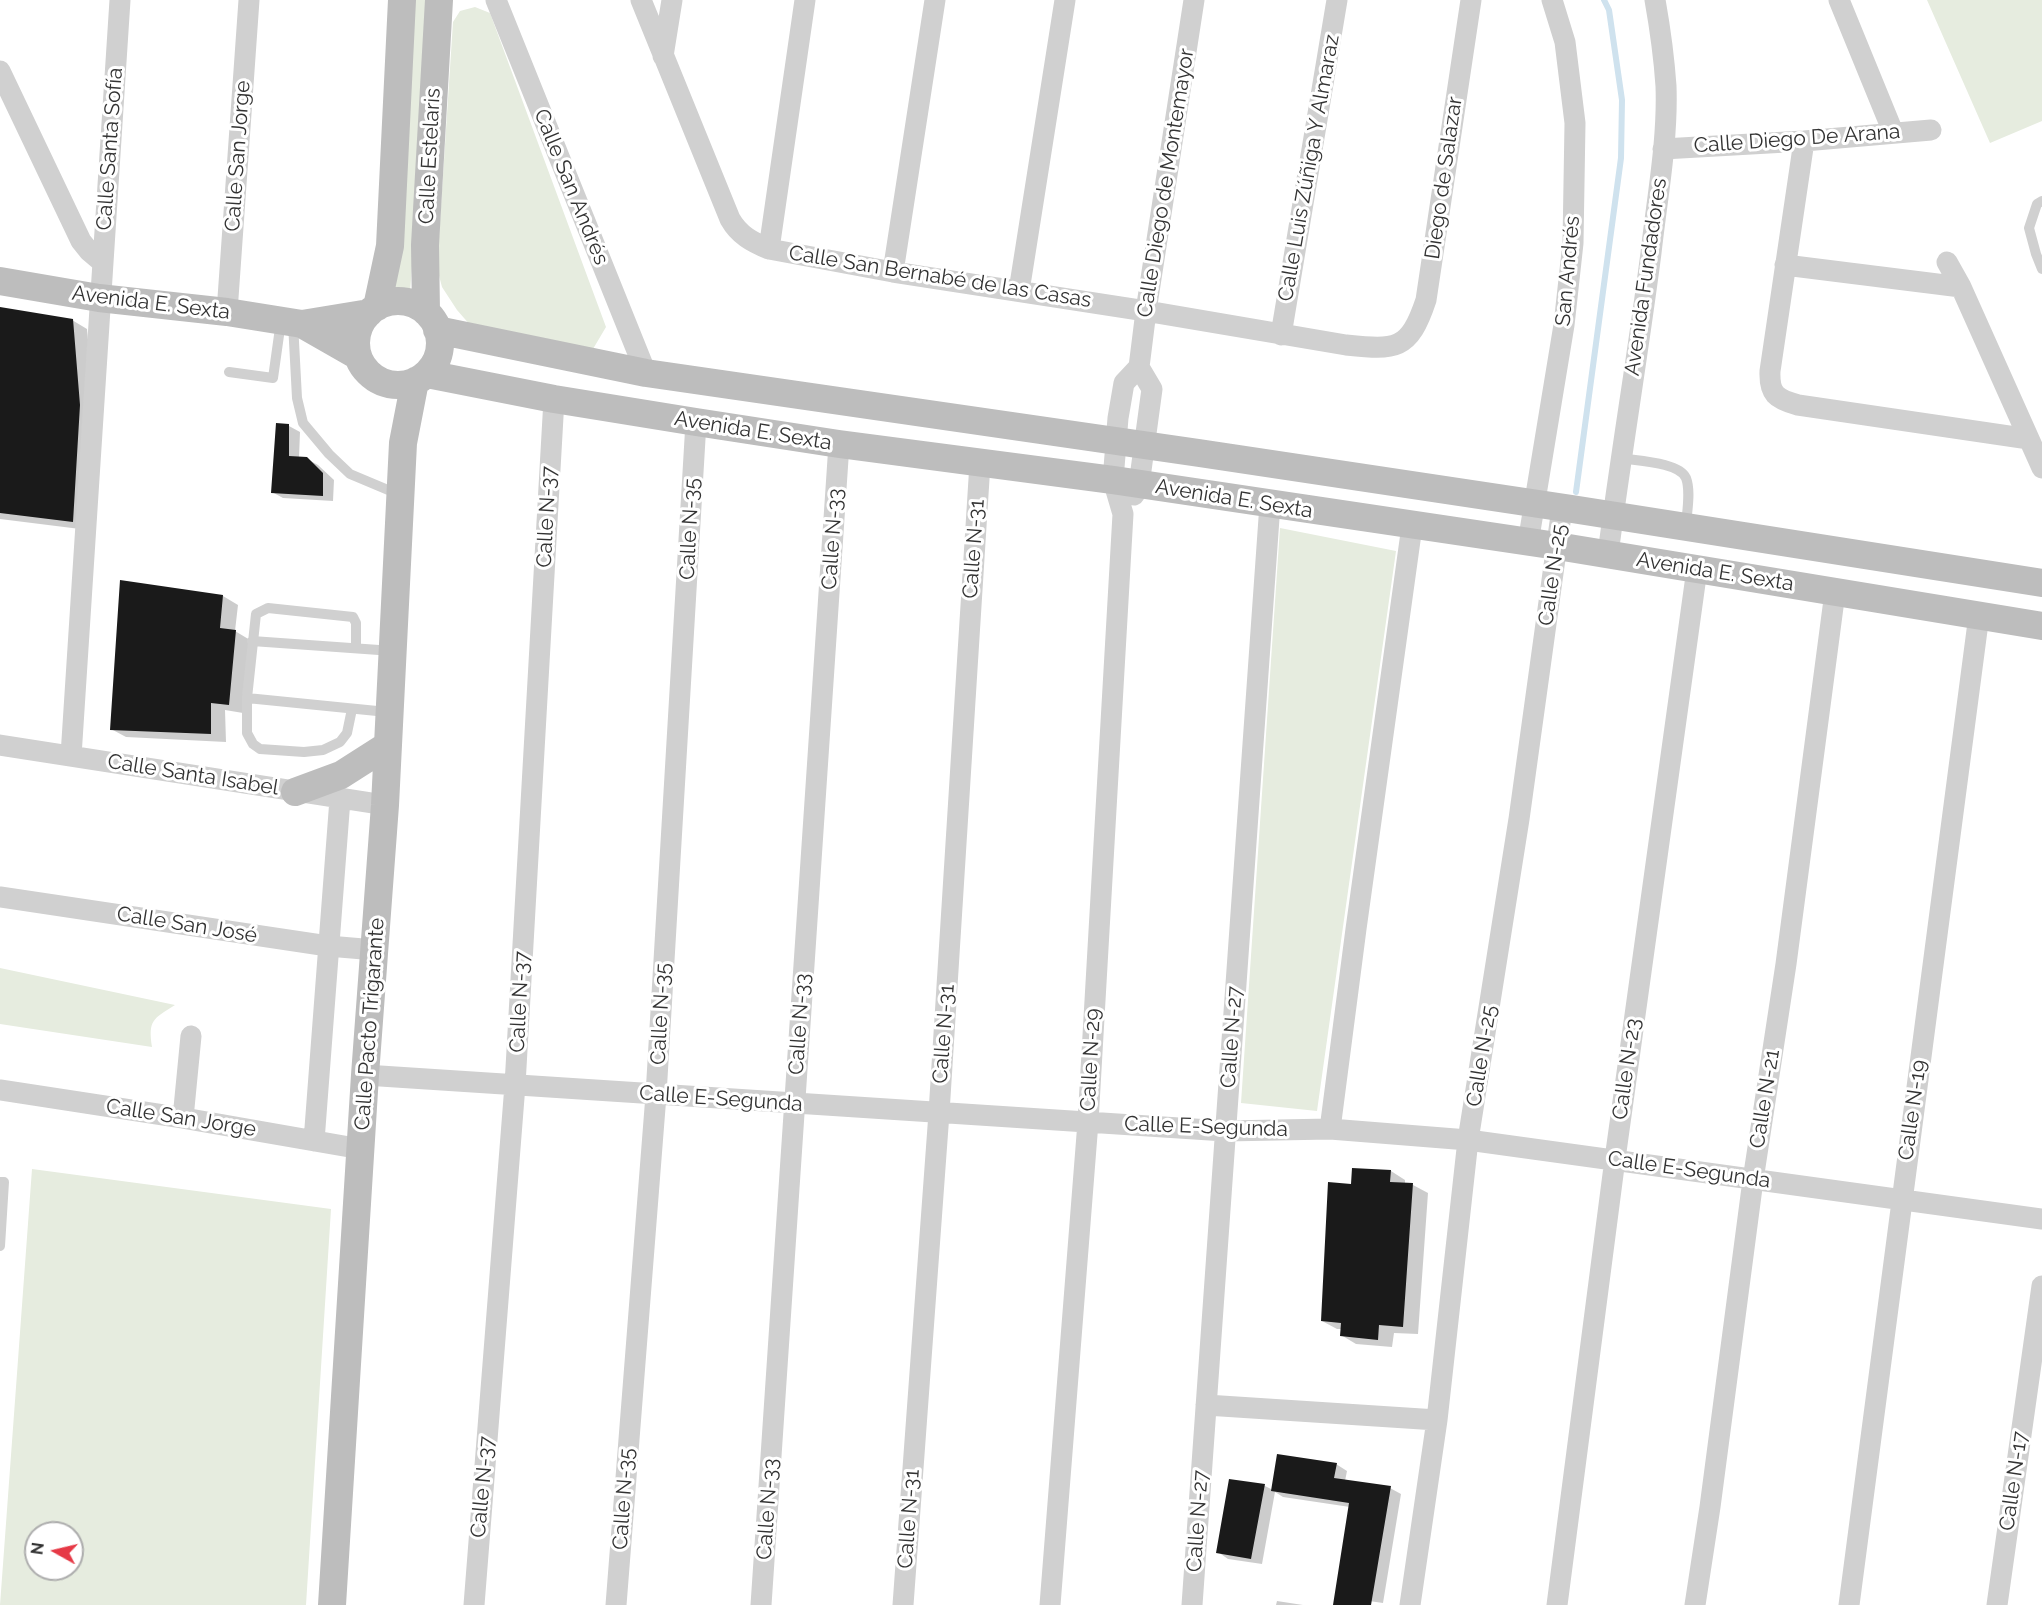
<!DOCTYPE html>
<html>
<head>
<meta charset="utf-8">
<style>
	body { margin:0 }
	#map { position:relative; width:2042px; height:1605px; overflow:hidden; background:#fff; font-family:Raleway,sans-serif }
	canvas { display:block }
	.north { position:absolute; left:24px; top:1521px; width:60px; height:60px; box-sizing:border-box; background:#fff; border:2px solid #adadad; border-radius:50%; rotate:278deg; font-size:16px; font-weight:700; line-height:24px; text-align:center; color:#333 }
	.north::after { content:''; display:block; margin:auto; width:21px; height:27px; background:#e63946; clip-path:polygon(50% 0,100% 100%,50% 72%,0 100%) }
</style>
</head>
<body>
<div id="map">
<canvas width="2042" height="1605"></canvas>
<div class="north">N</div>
</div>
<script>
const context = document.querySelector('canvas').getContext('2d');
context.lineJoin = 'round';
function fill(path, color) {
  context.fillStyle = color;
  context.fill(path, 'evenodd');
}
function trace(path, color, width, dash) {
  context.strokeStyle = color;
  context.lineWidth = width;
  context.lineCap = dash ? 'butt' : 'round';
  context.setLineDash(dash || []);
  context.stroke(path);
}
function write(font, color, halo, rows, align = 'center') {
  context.font = font + ' Raleway,sans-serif';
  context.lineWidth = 6;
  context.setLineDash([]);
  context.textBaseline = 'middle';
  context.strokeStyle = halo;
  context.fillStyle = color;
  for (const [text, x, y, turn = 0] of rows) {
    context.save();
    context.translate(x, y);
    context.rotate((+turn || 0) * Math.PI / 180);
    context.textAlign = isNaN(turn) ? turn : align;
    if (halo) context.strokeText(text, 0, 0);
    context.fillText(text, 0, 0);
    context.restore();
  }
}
fill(new Path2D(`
	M414,0H432L410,292L394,290Z
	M1927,0H2042V121L1990,143Z
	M475,7L490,13L606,327L593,349L471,326L457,310L442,287L437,268L453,22L460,11Z
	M1280,528L1396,551L1317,1111L1241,1103Z
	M0,968L175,1005C153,1019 148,1020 152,1047L0,1024Z
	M32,1169L331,1209L306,1605H0ZM36,1533H72V1569H36Z`), '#e6ecdf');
fill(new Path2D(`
	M0,309L72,320L87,329L95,414L88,530L0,519Z
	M289,426L300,432L299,458L307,459L318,465L334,480L333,501L283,498L272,492Z
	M121,582L223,596L238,605L235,631L250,640L243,713L225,710L226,742L126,737L111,729Z
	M1391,1171L1405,1180V1185H1413L1428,1193L1418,1334L1394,1333L1392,1347L1356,1344L1341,1335L1342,1329H1337L1322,1321L1352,1185Z
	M1336,1464L1347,1471L1345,1481L1390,1488L1401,1494L1383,1603L1348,1598L1350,1507L1283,1497L1275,1492L1262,1564L1228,1559L1218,1552L1230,1480L1265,1486L1273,1490Z
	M1277,1601L1303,1605H1276Z`), '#0003');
trace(new Path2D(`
	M1576,492L1621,158L1622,100L1609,10L1604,0`), '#cfe2ee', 6);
fill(new Path2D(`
	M0,307L73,319L80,405L73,522L0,513Z
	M276,423L289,424V456L307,457L323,473V496L271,493Z
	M120,580L223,595L220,628L236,630L229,705L211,703V734L110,730Z
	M1352,1168L1391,1170L1390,1182L1413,1183L1403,1327L1379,1325L1378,1340L1340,1336L1341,1323L1321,1321L1328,1182L1351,1184Z
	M1277,1454L1337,1463L1334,1478L1391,1486L1371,1605H1333L1349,1503L1271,1491Z
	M1229,1479L1265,1484L1251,1559L1216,1553Z`), '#1a1a1a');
trace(new Path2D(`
	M2042,201L2037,204L2029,228L2036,254L2042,269
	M293,323L297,398L303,423L329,454L350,474L400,495
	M229,372L273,378L281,321
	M1620,458C1636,461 1679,462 1686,478C1691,491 1687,511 1686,525
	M252,641L393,651
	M247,698L387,712
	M352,709L347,733L340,742L323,750L304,752L260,749L253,744L247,733V698L256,614L268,608L353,617L356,623V648
	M0,1182H4L0,1246`), '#d0d0d0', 10);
trace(new Path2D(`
	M496,0L646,373
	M641,0L730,219C739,235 752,242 769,249L893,272L1146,311L1346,345C1396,350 1409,351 1426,300L1471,0
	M1839,0L1893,132
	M663,56L672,0
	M0,71L81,241L89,251L102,262
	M1804,141L1770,371C1769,394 1776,399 1798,405L2029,439
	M1663,149L1804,141L1931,130
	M769,249L805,0
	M1947,262L1961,287L2042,468
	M1785,265L1961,287
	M893,272L935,0
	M1019,291L1065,0
	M227,312L249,0
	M1281,335L1337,0
	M1134,495L1139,485L1152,389L1139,367
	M1528,543L1564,325L1573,243L1575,123L1565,42L1552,0
	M1608,554C1621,454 1638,354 1651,253C1657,198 1668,141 1666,86C1664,57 1660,28 1655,0
	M0,745L385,805
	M71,756L120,0
	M0,897L328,946L375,950
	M365,1075L1225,1131L1330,1129L1468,1140L2042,1219
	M0,1090L183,1118L361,1149
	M183,1118L191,1036
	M1330,1129L1356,929L1412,526
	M314,1141L340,799
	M1206,1405L1437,1420
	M474,1605L515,1085L554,399
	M616,1605L656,1095L696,422
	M761,1605L839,444
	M903,1605L939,1113L980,463
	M1050,1605L1088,1122L1123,514L1113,480L1118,418L1124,383L1139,367L1146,311L1194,0
	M1192,1605L1270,504
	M1410,1605L1437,1420L1468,1140L1519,819L1562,508
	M1557,1605L1615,1159L1697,569
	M1695,1605L1710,1507L1753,1180L1786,964L1835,592
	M1849,1605L1979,615
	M1997,1605L2042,1286`), '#d0d0d0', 21);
trace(new Path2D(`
	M0,281L99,298L227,312L302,324L369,313
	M356 343a42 42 0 1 1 84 0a42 42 0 1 1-84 0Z
	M377,307L390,246L402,0
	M426,312L425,245L439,0
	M302,324L358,356
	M437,330L646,373L1199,453L1572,509L2042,583
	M427,374L554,399L696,422L839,444L1113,480L1557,546L2042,626
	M295,792L341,775L388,745
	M332,1605L365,1075L385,805L403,443L415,381`), '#bdbdbd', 28);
write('21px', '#333', '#fff', [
	["Calle Diego De Arana",1797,139,-4],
	["Calle Santa Sofía",110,149,-86],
	["Calle San Jorge",238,156,-86],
	["Calle Estelaris",430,156,-87],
	["Calle Luis Zúñiga Y Almaraz",1309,168,-80],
	["Diego de Salazar",1444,178,-82],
	["Calle Diego de Montemayor",1166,183,-81],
	["Calle San Andrés",571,187,68],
	["San Andrés",1568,271,-85],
	["Calle San Bernabé de las Casas",940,277,9],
	["Avenida Fundadores",1646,277,-82],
	["Avenida E. Sexta",151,303,7],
	["Avenida E. Sexta",753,431,9],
	["Avenida E. Sexta",1234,499,9],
	["Calle N-37",547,517,-87],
	["Calle N-35",690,529,-87],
	["Calle N-33",833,539,-86],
	["Calle N-31",974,549,-86],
	["Avenida E. Sexta",1715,572,9],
	["Calle N-25",1553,575,-82],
	["Calle Santa Isabel",193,775,9],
	["Calle San José",187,925,9],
	["Calle N-37",520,1002,-87],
	["Calle N-35",661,1014,-87],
	["Calle Pacto Trigarante",370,1024,-86],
	["Calle N-33",800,1024,-86],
	["Calle N-31",944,1034,-86],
	["Calle N-27",1232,1037,-86],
	["Calle N-25",1482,1056,-81],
	["Calle N-29",1091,1060,-87],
	["Calle N-23",1627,1069,-82],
	["Calle E-Segunda",721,1099,4],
	["Calle N-21",1765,1099,-81],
	["Calle N-19",1913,1110,-82],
	["Calle San Jorge",181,1118,9],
	["Calle E-Segunda",1206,1127,2],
	["Calle E-Segunda",1689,1170,8],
	["Calle N-17",2014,1481,-82],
	["Calle N-37",483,1487,-85],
	["Calle N-35",624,1499,-86],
	["Calle N-33",768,1509,-86],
	["Calle N-31",909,1519,-86],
	["Calle N-27",1198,1521,-86]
]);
</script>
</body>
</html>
